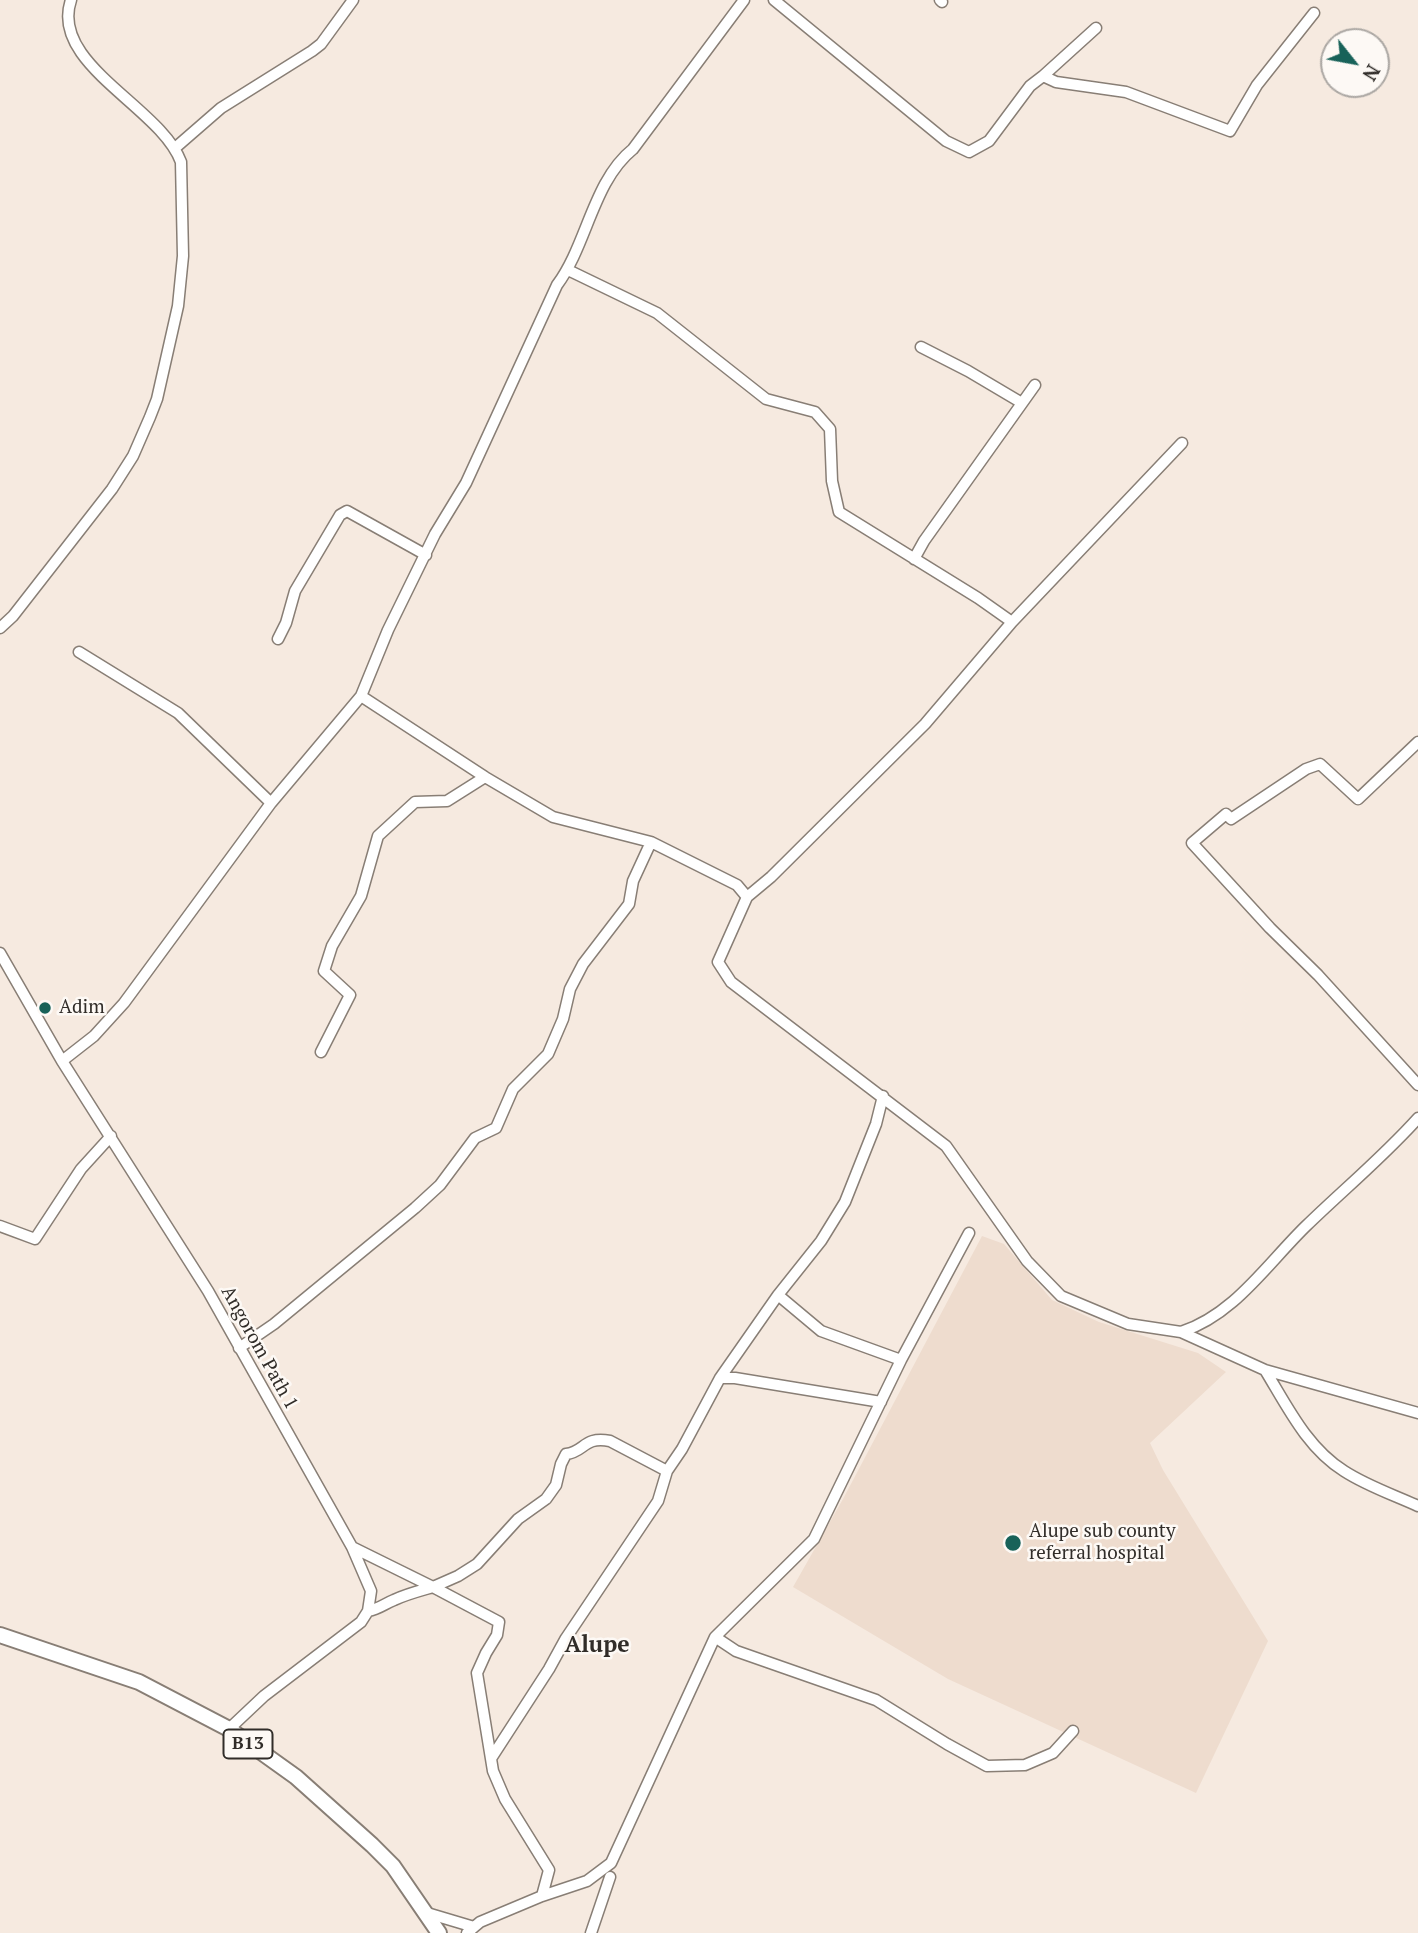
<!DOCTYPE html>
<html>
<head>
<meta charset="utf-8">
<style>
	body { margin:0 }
	#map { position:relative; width:1418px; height:1933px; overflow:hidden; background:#f6eae0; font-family:"PT Serif",serif }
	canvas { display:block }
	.north { position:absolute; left:1320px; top:28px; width:70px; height:70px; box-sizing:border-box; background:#fdf9f5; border:2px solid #aba7a3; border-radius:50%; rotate:121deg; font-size:19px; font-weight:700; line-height:28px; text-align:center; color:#312d29 }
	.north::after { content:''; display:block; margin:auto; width:24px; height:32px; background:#186259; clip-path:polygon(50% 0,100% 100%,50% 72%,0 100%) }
</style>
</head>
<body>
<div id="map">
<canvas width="1418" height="1933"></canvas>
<div class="north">N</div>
</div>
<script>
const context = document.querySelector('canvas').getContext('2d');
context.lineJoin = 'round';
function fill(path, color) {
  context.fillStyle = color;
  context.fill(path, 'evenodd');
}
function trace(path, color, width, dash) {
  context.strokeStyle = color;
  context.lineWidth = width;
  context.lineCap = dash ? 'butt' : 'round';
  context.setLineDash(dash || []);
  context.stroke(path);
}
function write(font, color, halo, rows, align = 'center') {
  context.font = font + ' "PT Serif",serif';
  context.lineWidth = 5;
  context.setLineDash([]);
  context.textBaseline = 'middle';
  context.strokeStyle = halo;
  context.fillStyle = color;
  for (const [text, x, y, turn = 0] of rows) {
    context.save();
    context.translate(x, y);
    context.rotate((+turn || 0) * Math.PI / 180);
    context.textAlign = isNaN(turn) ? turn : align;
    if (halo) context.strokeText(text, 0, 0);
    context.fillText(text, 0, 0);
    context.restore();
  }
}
fill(new Path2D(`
	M982,1236L1004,1244L1052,1300L1099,1322L1198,1353L1226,1372L1150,1443L1163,1470L1268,1641L1196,1793L948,1679L793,1587L843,1499Z`), '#eedcce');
const minor = new Path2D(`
	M774,0L946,141L969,152L989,141L1030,86L1043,76L1056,82L1126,92L1230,131L1257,85L1314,13
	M940,0L942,2
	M1043,76L1096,28
	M175,148L221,108L312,51L321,44L353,0
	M568,270L657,313L766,399L815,412L830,429L832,481L839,512L978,598L1012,622
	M921,347L968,371L1022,403
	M914,559L924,541L1035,385
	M0,628L13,616L112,489L133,456L150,417L157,399L178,306L183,256L181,162C161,107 49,64 71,0
	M278,639L286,623L295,591L340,515L347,511L426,555
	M79,652L178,713L271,803
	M361,696L388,630L435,534L466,483L557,285C587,245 593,181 633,149L744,0
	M1418,742L1358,799L1320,764L1306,769L1231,819L1226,814L1192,843L1270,928L1318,975L1418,1085
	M747,897L771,877L925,724L1012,622L1182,443
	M0,953L62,1061L208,1291L352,1547L371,1591L368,1611L361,1622L264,1696L229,1729
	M321,1052L350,995L324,971L332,946L361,896L378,836L415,802L447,801L485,777
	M62,1061L94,1036L124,1003L271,803L361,696L485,777L553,817L651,842L737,885L747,897L718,962L731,982L946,1146L1027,1261L1061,1296L1128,1324L1181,1332L1265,1370L1418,1413
	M0,1226L35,1239L81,1169L111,1136
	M778,1295L821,1331L901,1360
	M1181,1332C1234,1315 1267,1264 1306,1226C1343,1190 1383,1157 1418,1118
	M239,1348L274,1324L415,1208L440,1185L475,1138L496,1128L513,1089L548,1054L563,1019L570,989L583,964L629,904L633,881L651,842
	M1265,1370C1287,1406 1307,1448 1344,1471C1367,1486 1394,1495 1418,1506
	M720,1378H735L881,1402
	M352,1547L433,1587L458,1576L477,1564L518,1519L546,1499L556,1485L561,1464L566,1454C585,1452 583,1436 610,1441L667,1471L682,1449L720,1378L778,1295L821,1241L845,1202L876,1124L883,1096
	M368,1611C379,1609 384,1604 394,1600C407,1594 419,1591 433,1587L499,1622L497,1635L486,1653L477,1673L493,1771L505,1799L549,1870L542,1896L480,1922L467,1933
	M715,1637L736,1651L876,1700L947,1744L987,1766L1025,1765L1053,1753L1073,1731
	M492,1757L549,1669L566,1638L658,1501L667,1471
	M542,1896L587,1881L611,1863L715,1637L814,1539L901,1360L969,1233
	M427,1913L474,1927
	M591,1933L610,1877`);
const highway = new Path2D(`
	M0,1635L139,1682L229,1729L296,1777L372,1845L393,1866L439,1933`);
trace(minor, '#887e75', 13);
trace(highway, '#887e75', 18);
trace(minor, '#fff', 10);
trace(highway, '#fff', 14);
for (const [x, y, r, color] of [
	[45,1008,7,"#186259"],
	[1013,1543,9,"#186259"]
]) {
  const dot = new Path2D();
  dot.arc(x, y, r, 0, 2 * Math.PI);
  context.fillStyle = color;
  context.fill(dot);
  trace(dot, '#fdf9f5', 2.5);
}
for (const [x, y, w] of [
	[248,1744,49]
]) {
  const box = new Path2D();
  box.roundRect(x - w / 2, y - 14.5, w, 29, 5);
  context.fillStyle = '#fdf9f5';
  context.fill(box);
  trace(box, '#312d29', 2);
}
write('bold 18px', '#312d29', null, [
	["B13",248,1744]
]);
write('19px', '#312d29', '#fdf9f5', [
	["Adim",59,1008],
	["Alupe sub county",1029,1532],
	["referral hospital",1029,1554]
], 'left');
write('19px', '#312d29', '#fdf9f5', [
	["Angorom Path 1",259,1348,61]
]);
write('bold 23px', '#312d29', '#fdf9f5', [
	["Alupe",597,1645]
]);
</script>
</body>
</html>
